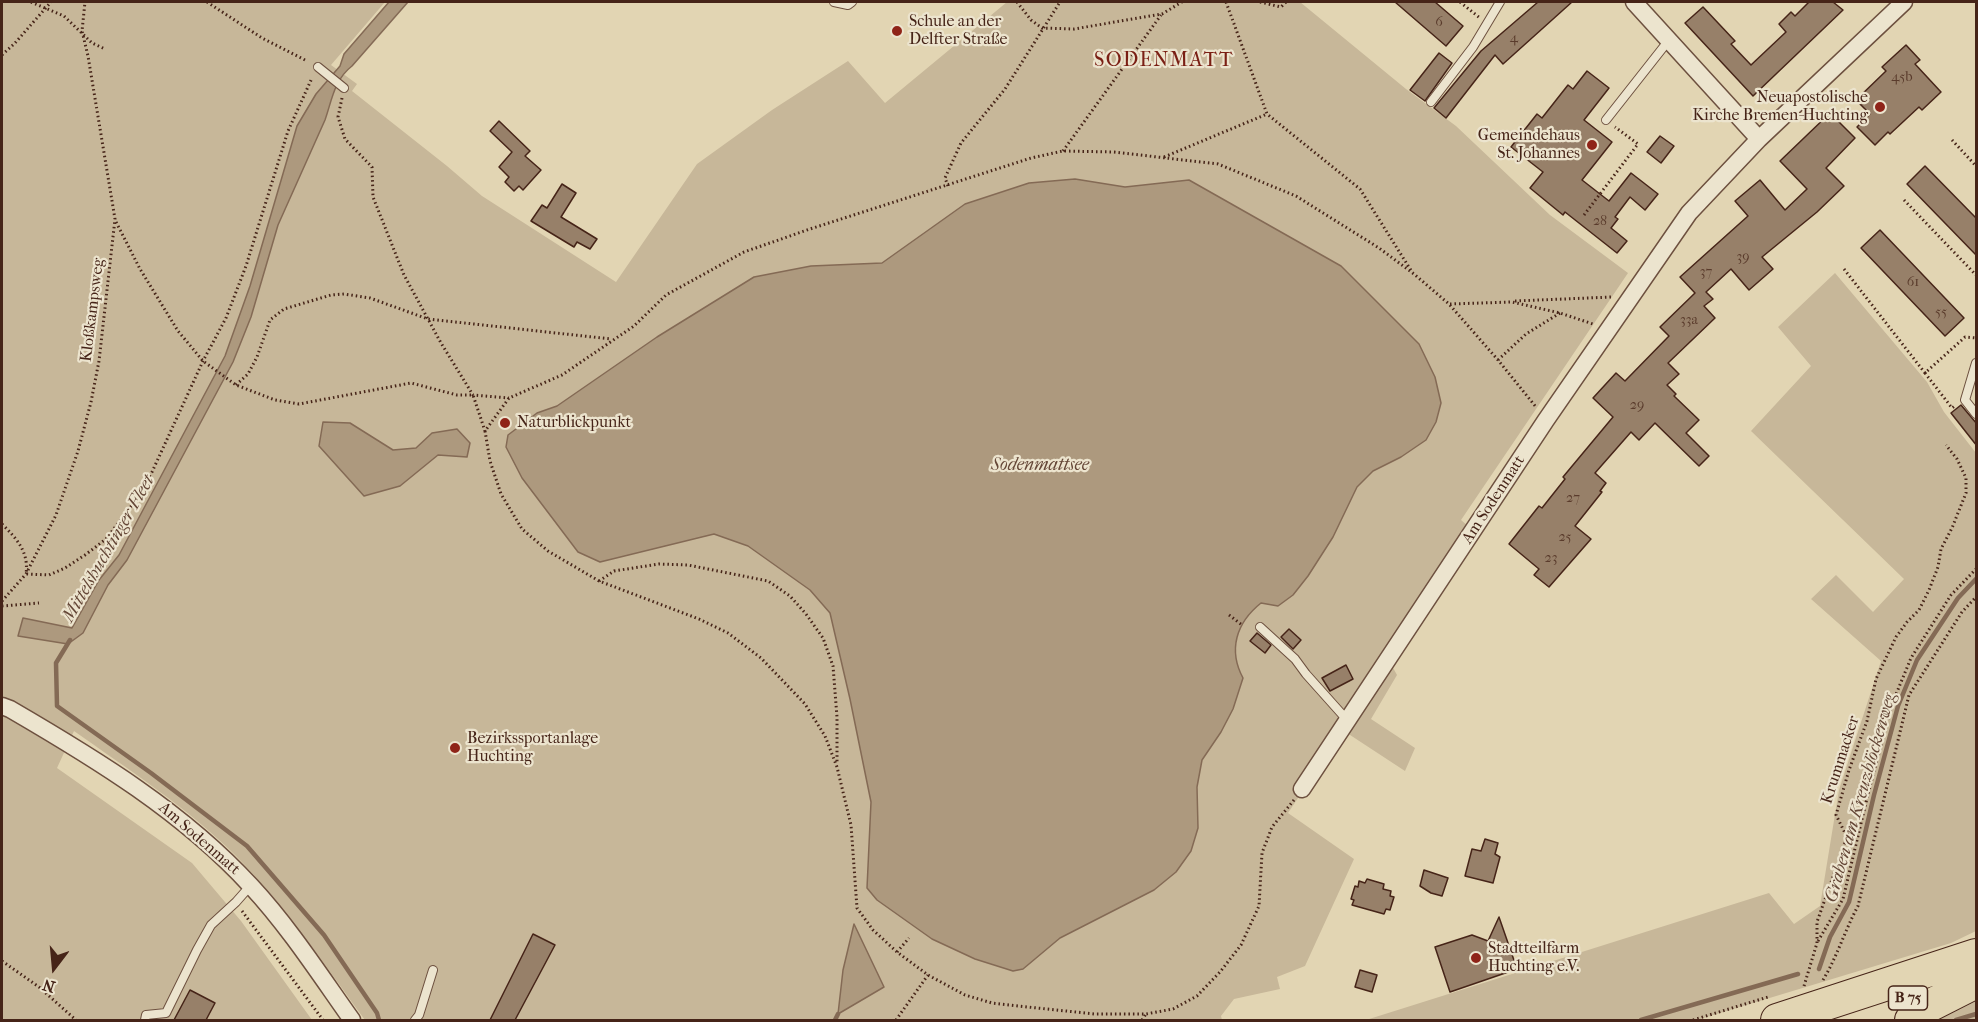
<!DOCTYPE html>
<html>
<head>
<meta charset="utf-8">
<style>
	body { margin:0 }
	#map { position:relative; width:1978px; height:1022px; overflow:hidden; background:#e2d5b3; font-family:"IM FELL French Canon",serif }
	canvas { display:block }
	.frame { position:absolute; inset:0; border:3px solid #462418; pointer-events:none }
	.north { position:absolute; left:24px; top:938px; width:60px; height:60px; -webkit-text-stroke:4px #ece4ce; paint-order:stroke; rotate:196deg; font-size:16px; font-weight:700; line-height:24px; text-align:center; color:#462418 }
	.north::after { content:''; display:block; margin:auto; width:21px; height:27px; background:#462418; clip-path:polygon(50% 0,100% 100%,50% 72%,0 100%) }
</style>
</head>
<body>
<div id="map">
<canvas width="1978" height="1022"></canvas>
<div class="frame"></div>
<div class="north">N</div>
</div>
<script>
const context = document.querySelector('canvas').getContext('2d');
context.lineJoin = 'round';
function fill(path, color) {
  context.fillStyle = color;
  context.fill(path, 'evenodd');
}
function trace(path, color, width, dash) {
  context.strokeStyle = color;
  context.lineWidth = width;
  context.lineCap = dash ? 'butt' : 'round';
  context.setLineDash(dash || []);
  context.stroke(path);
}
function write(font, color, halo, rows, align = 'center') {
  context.font = font + ' "IM FELL French Canon",serif';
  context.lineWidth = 4.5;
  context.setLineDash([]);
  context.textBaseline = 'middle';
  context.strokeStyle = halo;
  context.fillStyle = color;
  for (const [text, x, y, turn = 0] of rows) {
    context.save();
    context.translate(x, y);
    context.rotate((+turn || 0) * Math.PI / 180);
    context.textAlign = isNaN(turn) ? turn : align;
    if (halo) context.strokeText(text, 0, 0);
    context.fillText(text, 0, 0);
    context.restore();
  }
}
fill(new Path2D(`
	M2,2H385L331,65L357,84L352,91L447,166L482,196L616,282L697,164L772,110L848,61L885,103L1007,2H1300L1406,89L1456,126L1550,215L1628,273L1461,520L1480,536L1392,666L1397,675L1371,719L1415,748L1405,771L1347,733L1318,768L1288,813L1354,859L1305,966L1277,977L1280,989L1234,999L1221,1016L1222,1020H365C324,964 285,906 236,856C188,808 129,770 74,731L57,768L192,863L241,921L312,1020H2Z
	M1835,273L1927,382L1944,412L1976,453V931L1951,943L1697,1020H1366L1769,893L1794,924L1820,906L1839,790L1881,661L1811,599L1836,575L1873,612L1904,579L1751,431L1811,366L1778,327Z
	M1976,1000V1020H1923L1925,1017Z`), '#c7b799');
const water = new Path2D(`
	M389,2H408L352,66C334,80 332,100 325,120L278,225L251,317L233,362L127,560L108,585L83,633L68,644L18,636L23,618L72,628L99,580L119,555L225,356L250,286L297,126L316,94L340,66L344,54Z
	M1075,179L1125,187L1189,180L1341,266L1419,344L1435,377L1441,403L1436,422L1426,440L1401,457L1373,471L1357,487L1333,537L1308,576L1293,595L1278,606L1261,603C1236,623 1228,650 1243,678L1233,709L1221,732L1202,760L1197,787L1198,828L1191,851L1176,872L1154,890L1060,938L1023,969L1013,971L975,959L932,939L877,900L867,888L871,802L850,699L830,613L810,590L748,546L714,534L600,562L578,552L522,478L506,447L508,435L537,413L557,406L657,337L754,277L811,266L882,263L965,204L1029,183Z
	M323,422L350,423L393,450L416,448L432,433L457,429L470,443L467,457L438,455L400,486L364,496L319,446Z
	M854,924L884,987L838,1014L843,970Z`);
fill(water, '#ad997e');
trace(water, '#846a55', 1.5);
trace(new Path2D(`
	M70,640L56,663L57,706L151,773L247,846L324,935L377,1013L379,1020
	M1819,969L1830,937L1849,902L1874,795L1898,706L1917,660L1958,598L1976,579
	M835,1020L838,1014
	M1641,1020L1798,974
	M1956,1020L1976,1014`), '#846a55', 4.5);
const building = new Path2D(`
	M1395,2H1435L1463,26L1446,46Z
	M1538,2H1572L1503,64L1495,55L1446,118L1434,108L1481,51Z
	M1809,2H1833L1843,10L1753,96L1685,23L1703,7L1735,41L1731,44L1751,65L1786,32L1779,24L1791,12L1795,16Z
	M1906,45L1920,60L1915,64L1941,92L1922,110L1919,107L1890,134L1888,132L1875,145L1857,127L1870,114L1856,100L1886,71L1882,67Z
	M1439,53L1452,63L1425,101L1410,90Z
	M1587,71L1609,88L1584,120L1612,142L1582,180L1609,201L1631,173L1658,194L1645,210L1630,197L1615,217L1618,219L1611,228L1627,241L1617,253L1565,212L1563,215L1530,188L1543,172L1511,147L1537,114L1542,118L1568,85L1573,89Z
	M1830,113L1855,138L1826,168L1844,186L1817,212L1762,257L1773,269L1749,290L1731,269L1706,292L1713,299L1704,306L1715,318L1668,363L1679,374L1667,385L1676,394L1674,396L1699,420L1686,433L1709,456L1699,466L1655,423L1639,440L1631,432L1595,473L1606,483L1600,491L1602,492L1575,526L1591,539L1549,587L1534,575L1539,569L1509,544L1539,506L1542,508L1565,479L1563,477L1613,417L1593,398L1616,373L1625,381L1669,336L1660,327L1695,293L1680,277L1748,216L1735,201L1760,180L1785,210L1807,189L1780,161Z
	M499,121L530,151L525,156L541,170L523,190L519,186L514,191L505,182L509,177L499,167L512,152L490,131Z
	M1660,136L1674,146L1661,163L1647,152Z
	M1925,166L1977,219V256L1907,184Z
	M562,184L576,193L561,217L597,239L590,249L577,242L574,247L531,221L542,205L547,208Z
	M1880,230L1964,318L1945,336L1861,248Z
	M1961,405L1977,424V446L1951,413Z
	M1289,629L1301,640L1293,649L1281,637Z
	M1257,633L1271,645L1265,653L1250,641Z
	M1346,665L1353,679L1330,691L1322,678Z
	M1485,839L1498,843L1495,854L1500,857L1493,883L1465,876L1472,849L1481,851Z
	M1424,870L1448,878L1442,896L1431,893L1420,886Z
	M1367,879L1384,884L1383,889L1391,891L1390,896L1394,897L1390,910L1386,909L1384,914L1352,905L1354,900L1351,899L1355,886L1358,887L1359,881L1365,883Z
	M1499,917L1517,969L1450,992L1435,947L1472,935L1488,941Z
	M533,934L555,945L515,1020H490Z
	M1360,970L1377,975L1372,992L1355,987Z
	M190,990L215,1003L206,1020H174Z`);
fill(building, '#978069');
trace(building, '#462418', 1.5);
const lane = new Path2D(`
	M834,2L848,5L852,2
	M318,67L344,88
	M1431,102L1473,47L1500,2
	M1606,120L1669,40
	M1976,363L1965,400L1976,414
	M1260,627L1295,659L1306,674L1348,721
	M145,1020L146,1015L166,1013L197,950L211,925L236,902L251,885
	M415,1020L419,1015L433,970`);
const street = new Path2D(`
	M1634,2L1759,139
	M2,706L10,709C96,759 183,812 251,886C289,927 320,975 352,1020
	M1302,789L1546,420L1689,213L1759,139L1904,2`);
const highway = new Path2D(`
	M1777,1020L1976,955
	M1911,1020L1917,1012L1976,982`);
trace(lane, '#6d503f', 10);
trace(street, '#6d503f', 19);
trace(highway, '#462418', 34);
trace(new Path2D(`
	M31,2L64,16L92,43L105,49
	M207,2L262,38L307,61
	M1017,2L1031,20L1042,28L1074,29L1162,14L1182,2
	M1226,2L1267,114L1360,189L1412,272
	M1260,2L1281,7L1286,2
	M1460,2L1480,18
	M2,55L15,43L51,2
	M342,98L338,117L345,139L372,167L373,197L404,275L441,343L473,395L509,398
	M1952,140L1976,166
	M1063,151L1161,15
	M1164,157L1267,114
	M948,186L945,178L961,143L1005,89L1060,2
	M1904,200L1976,275
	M1584,215L1638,144L1615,127
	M116,222L140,269L178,331L203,361L236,385L275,400L299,404L411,383L457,395H473L485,431
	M1844,269L1925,373L1965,337L1976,338
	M1515,301L1611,297
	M1450,304L1512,302L1560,313L1593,324
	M1498,360L1526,334L1560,313
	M1925,373L1952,408L1956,405
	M236,385L248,374L257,357L270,320L284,309L331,295L344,294L370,298L428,319L611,339
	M2,524C17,539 29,552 26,574L49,575L65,568L85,555L106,539L130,508L152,472L203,361L226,318L246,266L288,131L312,78
	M599,581L614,571L659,564L688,565L768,581L790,596L806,614L823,638L833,666L837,717V764
	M2,601L26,574L56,515L78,451L91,402L99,361L115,219L88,56L82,31L85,2
	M2,606L39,603
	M1229,615L1242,625
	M1294,800L1272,827L1262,853L1259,906L1241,945L1220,972L1197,996L1173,1009L1146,1014H1095L1018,1006L992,1003L965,995L928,975L897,952L873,930L857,908L851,825L837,767L825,736L805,704L761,658L728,633L699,619L599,581L548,551L522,529L501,494L490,461L485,431L509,398L562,375L634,326L666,295L744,252L810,229L1031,158L1063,151L1114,152L1218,164L1296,196L1379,248L1414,274L1449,304L1498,360L1536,407
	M242,911L323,1020
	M1818,941L1843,899L1868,794L1892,704L1911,658L1951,595L1976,569
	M897,952L909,938
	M2,961L39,987L76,1020
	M1823,980C1837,957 1845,930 1858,906L1909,695L1962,612L1976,597
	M1804,986L1817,943V922L1847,837L1836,815L1849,770L1867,721L1876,679L1896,637L1907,622L1919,610L1929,590L1938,567L1941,549L1952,528L1966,493V478L1957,459L1946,445
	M896,1020L928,975
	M1142,1020L1146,1014
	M1693,1020L1768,997`), '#462418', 3, [1.5, 3]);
trace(lane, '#ece4ce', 8);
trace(street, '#ece4ce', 16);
trace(highway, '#e2d5b3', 32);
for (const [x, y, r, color] of [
	[897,31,6,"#8f2418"],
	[1880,107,6,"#8f2418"],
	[1592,145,6,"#8f2418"],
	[505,423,6,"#8f2418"],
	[455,748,6,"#8f2418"],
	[1476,958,6,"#8f2418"]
]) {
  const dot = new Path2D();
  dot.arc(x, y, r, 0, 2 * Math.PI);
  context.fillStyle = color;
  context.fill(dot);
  trace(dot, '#ece4ce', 2);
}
write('14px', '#5a3b2c', null, [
	["6",1439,23],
	["4",1514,39],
	["45b",1902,78],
	["28",1600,222],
	["39",1743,258],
	["37",1706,273],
	["61",1913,283],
	["55",1941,313],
	["33a",1689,321],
	["29",1637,406],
	["27",1573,499],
	["25",1565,538],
	["23",1551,559]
]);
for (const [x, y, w] of [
	[1908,998,39]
]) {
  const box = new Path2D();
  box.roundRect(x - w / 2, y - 12, w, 24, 4.5);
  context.fillStyle = '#ece4ce';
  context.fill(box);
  trace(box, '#462418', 1.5);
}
write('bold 15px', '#462418', null, [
	["B 75",1908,998]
]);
write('16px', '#462418', '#ece4ce', [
	["Schule an der",909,22],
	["Delfter Straße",909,40],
	["Neuapostolische",1868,98,"right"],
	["Kirche Bremen-Huchting",1868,116,"right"],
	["Gemeindehaus",1580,136,"right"],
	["St. Johannes",1580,154,"right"],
	["Naturblickpunkt",517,423],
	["Bezirkssportanlage",467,739],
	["Huchting",467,757],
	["Stadtteilfarm",1488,949],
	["Huchting e.V.",1488,967]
], 'left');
write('16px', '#462418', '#ece4ce', [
	["Kloßkampsweg",93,310,-83],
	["Am Sodenmatt",1494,500,-57],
	["Krummacker",1841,760,-72],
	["Am Sodenmatt",199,839,41]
]);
write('italic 18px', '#654737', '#ece4ce', [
	["Sodenmattsee",1040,466],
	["Mittelshuchtinger Fleet",109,549,-60],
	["Graben am Kreuzblöckenweg",1861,798,-74]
]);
context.letterSpacing = '1.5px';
write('20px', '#7a1f14', '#ece4ce', [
	["SODENMATT",1164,61]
]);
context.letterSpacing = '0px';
</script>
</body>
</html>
